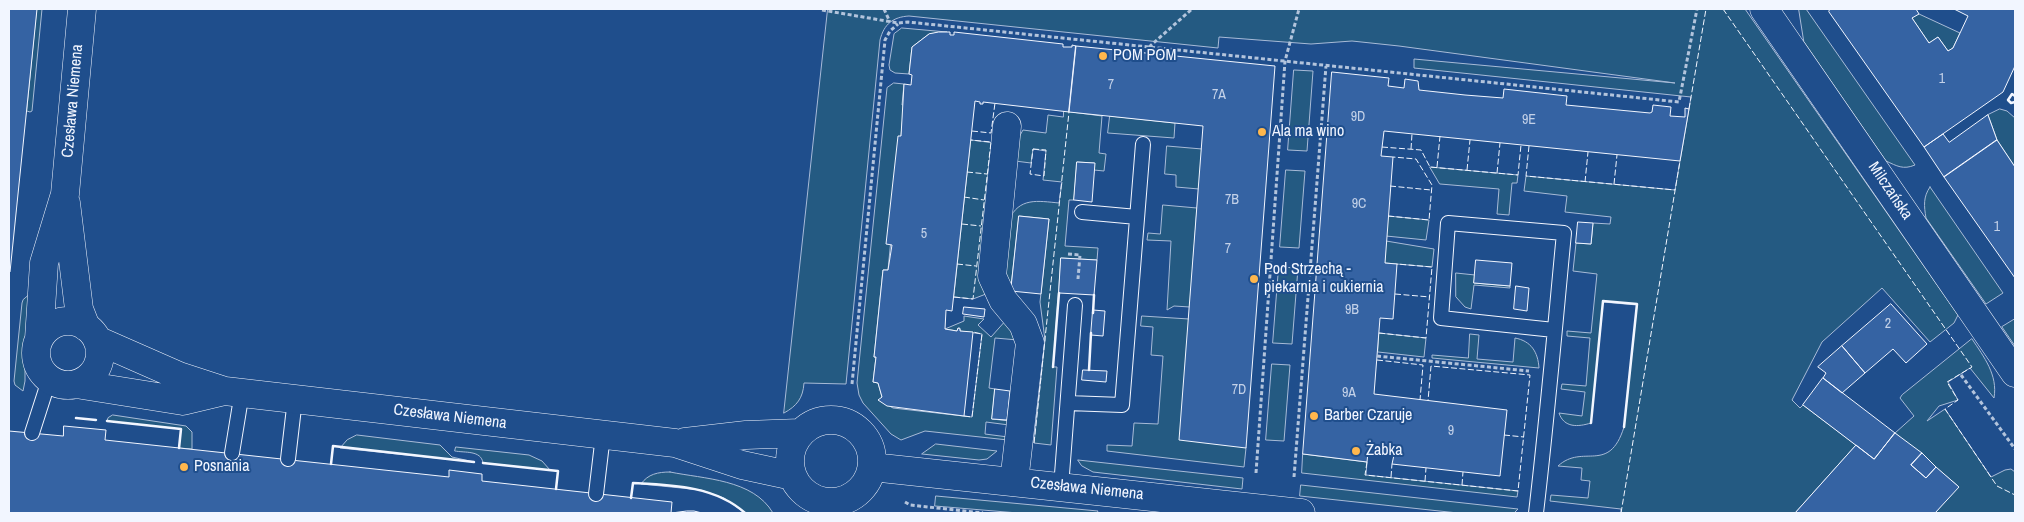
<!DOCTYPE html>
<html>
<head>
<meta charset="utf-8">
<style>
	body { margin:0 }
	#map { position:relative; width:2024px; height:522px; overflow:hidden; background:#1f4e8c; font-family:"Archivo Narrow",sans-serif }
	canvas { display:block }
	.frame { position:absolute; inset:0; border:10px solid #f2f6ff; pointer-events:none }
</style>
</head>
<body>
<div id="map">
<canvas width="2024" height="522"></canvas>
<div class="frame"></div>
</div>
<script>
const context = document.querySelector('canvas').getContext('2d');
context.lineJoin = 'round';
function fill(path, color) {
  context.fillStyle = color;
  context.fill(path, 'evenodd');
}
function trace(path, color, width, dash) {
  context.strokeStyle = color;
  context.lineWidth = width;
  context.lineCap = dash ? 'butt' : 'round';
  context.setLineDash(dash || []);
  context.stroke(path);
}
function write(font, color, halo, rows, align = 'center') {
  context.font = font + ' "Archivo Narrow",sans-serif';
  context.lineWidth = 4;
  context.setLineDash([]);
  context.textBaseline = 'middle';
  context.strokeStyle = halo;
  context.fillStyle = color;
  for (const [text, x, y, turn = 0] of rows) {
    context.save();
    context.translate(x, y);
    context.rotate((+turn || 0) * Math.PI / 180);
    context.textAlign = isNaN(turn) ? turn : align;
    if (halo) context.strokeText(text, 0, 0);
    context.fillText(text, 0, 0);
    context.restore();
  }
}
const green = new Path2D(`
	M37,9H42L32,111L30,112L27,111Z
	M828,9H1745L1958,315L1954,323L1930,342L1882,288L1822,342L1792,400L1800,408L1803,405L1856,445L1795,513H1621V509L1550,501L1551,495L1588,498L1590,481L1581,480L1582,468L1558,466C1583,443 1609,475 1624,427L1637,305L1603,302L1591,423C1578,427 1564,428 1559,413L1582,416L1585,392L1561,389L1562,384L1586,386L1590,338L1567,336V331L1591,333L1597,274L1573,271L1576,243L1591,244L1593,223L1610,224L1611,217L1565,212L1567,196L1524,191L1526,176L1675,190L1691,97L1414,68V59L1675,83L1399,46L1352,41L1311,44L1219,37L1218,48L909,16C893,17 884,24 880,40L846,384L804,383C803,398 797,406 784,413Z
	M1799,9H1806L1915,165C1903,170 1897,166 1886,161L1804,42Z
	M1919,14L1960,33L1953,48L1948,51L1938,37L1929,43L1912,18Z
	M902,28L947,32L929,34L912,47L909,74L895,73L890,70L889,65L894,34Z
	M1294,70L1313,71L1307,151L1288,150Z
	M894,83L904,84L902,105H904L888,270H883L874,357H876L873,382L878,383L882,397L879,400L893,408L972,417L982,334L960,331V328H958L957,331L945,329L964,321V316L984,319L978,325L991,337L1007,319L1018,340L995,338L989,388L995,389L992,419L1010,421L1009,425L986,422L985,434L1008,437V440L925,431L901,440L891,434L863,403L859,395L857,383L887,88Z
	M2000,109L2007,111L2015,118V167L1997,140L1988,115Z
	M1064,111L1102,116L1099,153L1106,154L1104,171L1094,170V163L1077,162L1074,200H1069L1065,246L1098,248L1097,260L1061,258L1053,367H1057L1051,445L1034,443L1045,340L1040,302L1049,219L1019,216L1010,296L1005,288L1009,220C1019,197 1038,201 1059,203L1062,182L1043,180L1046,151L1033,149L1031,163L1015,161L1019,137L1023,130L1046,133L1048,115L1063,117Z
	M1110,116L1175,123L1174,138L1108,133Z
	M971,140L995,143L986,294L973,299L954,297Z
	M1167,146L1202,149L1199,189L1176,187V175L1165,174Z
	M1430,167L1518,175L1517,183H1512L1509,215L1497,214L1499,189L1440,184Z
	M1286,170L1305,171L1299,248L1280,247Z
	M1930,187L2003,293L1986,304L1926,218C1924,206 1923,197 1930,187Z
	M1163,205L1197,208L1190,307L1174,306L1167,310L1171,241L1147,240L1148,233L1160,234Z
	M1388,216L1429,220L1426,240L1386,236Z
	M1386,241L1434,249L1432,267L1385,263Z
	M1279,267L1298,268L1292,344L1273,343Z
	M1456,273L1475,275L1474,283L1510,286V288L1474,285L1471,309L1465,307L1456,297Z
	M29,295L28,338L25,349V381L23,391L15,385L14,381L22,303L23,300Z
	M1142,316L1189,319L1246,448L1244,467L1107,451V445L1132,446L1134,423L1158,424L1163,356L1151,355L1153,327L1141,326Z
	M2015,319V346L2002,327Z
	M1379,333L1426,338L1424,357L1378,352Z
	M1470,334L1479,335L1477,359L1513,362L1515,338C1531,341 1538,352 1539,368L1432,358V355L1468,358Z
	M1972,339C1984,357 1998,375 1994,398L1970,368L1948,382L1958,400L1939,406L1927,421L1945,409L1991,477L2005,470L2011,469L2015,472V513H1935L1958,486L1895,433L1914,416L1900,398L1902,395Z
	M1272,364L1290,365L1284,441L1266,440Z
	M113,415L186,426L192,432V449L179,448L181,429L107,421L108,418Z
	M357,435L440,445L452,457L474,462L340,448L347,440Z
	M936,444L997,451L987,459L979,460L922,454Z
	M456,447L529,455L542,461L550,470L483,463C481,450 465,453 455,451Z
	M1303,454L1367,462L1366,475L1518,491L1517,497L1302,473Z
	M1078,460L1243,478L1242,489L1093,472L1082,466Z
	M670,472C704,479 753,479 773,513H745L724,498L701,490L641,484C648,474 658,472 670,472Z
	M1301,485L1518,509L1514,513H1458L1300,496Z
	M936,496L1098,511L1097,513H1018L935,506Z`);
fill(green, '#245a82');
trace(green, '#a8bbd7', 1);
const building = new Path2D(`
	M9,9H37L10,272H9Z
	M1830,9H1916L1919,14L1912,18L1929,43L1938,37L1948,51L1953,48L1968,16L1954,9H2013L2015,10V66L2003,92L1924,147L1829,12Z
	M939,32H950V35H954V32L1063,44V47H1072V45L1076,46L1069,112L983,102V104H980V102L975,101L952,311L946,310L945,329L957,331L958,328L960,329V331L973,332L964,416L887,406L878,400L882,397L878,383L873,382L876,357H874L883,270H888L892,245L886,244L898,136H901L904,84L911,85L912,75L909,74L912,47L929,34Z
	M1076,46L1275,66L1246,448L1179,440L1203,126L1069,112Z
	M1332,72L1389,78L1388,86L1404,88L1405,79L1418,81L1419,90L1465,95L1503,98L1504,89L1567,96L1566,105L1650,113L1652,112L1653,105L1671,107L1670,116L1685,117V108L1689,109L1680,161L1384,131L1381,156L1393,157L1385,263L1397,264L1393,319L1380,318L1374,394L1507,410L1500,476L1392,464L1394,455L1368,452L1367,462L1303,454Z
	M1988,115L1997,140L1944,177L1924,147L1943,134L1949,142Z
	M1997,140L2015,167V278L1944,177Z
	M1077,162L1095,163L1092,202L1074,200Z
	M1019,216L1049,219L1041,294L1011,291Z
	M1578,222L1593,223L1591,244L1576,243Z
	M1061,258L1097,260L1094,295L1059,293Z
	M1476,260L1512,263L1510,286L1474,283Z
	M1516,286L1529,288L1527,311L1514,309Z
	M1891,304L1927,344L1906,363L1893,349L1865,373L1842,346Z
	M964,307L985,309L984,317L963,314Z
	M1093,310L1105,311L1103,336L1091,335Z
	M1842,346L1865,373L1842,393L1823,378L1826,373L1818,367Z
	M1083,370L1107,371L1106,382L1082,380Z
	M1823,378L1895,433L1874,459L1803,405Z
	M995,389L1010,391L1007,420L992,419Z
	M64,426L106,430L105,440L449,477V470L482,474V481L672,502L671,513H9V431L63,436Z
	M1895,433L1922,453L1911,465L1926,478L1936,467L1959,487L1935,513H1795L1856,445L1874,459Z
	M1922,453L1936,467L1926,478L1911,465Z
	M687,511H694L702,513H672Z`);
fill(building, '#3563a3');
trace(building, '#f2f6ff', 1);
const lane = new Path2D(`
	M1082,212L1137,217
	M1068,403L1122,405L1143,144
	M32,433L49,380
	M232,453L242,392
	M288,459L295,399
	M1061,487L1075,305
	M596,494L603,435
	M1536,513C1547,420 1555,327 1564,233L1448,223L1441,318L1554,330`);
const street = new Path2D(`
	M1764,9L2015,373
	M1007,126L992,276L1003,300L1023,324L1030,343L1014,482
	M66,203L79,309L86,327
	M36 353a32 32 0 1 1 64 0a32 32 0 1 1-64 0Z
	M39,339L44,263L65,194L82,9
	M97,340L179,376L225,391L675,443L742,465L793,476
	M76,384L183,401L225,391
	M790 461a41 41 0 1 1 82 0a41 41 0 1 1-82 0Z
	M685,442L746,435L800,433
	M872,467L1301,513`);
trace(lane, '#f2f6ff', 16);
trace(street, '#f2f6ff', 29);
trace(new Path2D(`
	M884,9L890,22
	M822,10L898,23L908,22L1679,102L1697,9
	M1149,47L1192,9
	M1068,254L1080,255L1078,279
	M1377,356L1529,371
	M1961,375L2015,449
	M852,384L885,40L890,31L898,24
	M1256,473L1285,61L1299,9
	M1294,477L1326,66
	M905,502L910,505L983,513`), '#b3c4dc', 3, [4, 2.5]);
trace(lane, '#1f4e8c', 14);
trace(street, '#1f4e8c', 28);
trace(new Path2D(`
	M1723,9L1972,367L1947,382L1958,400L1945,409L1997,486L2015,495
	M1689,109L1706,9
	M972,131L991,133L995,103
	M1529,146L1526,176L1675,190
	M1382,147L1421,150L1430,167L1518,175L1521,145
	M1033,149L1046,150L1044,176L1030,174Z
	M1411,149L1412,134
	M1437,167L1440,136
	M1467,170L1470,140
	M967,172L987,174
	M1497,173L1500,143
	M1585,182L1588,152
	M1614,184L1617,155
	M1390,186L1431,190
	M964,197L984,200
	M1388,216L1429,220L1432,185L1416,159L1393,157
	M962,224L981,226
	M957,264L976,266
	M1395,294L1430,297
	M954,297L973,299L991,142L971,140
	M1379,333L1426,338L1432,267L1397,264
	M1377,360L1423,365L1420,400
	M964,416L972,417L982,334L973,332
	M1504,435L1524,437
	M1034,443L1069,112
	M1367,462L1365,475L1518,491L1530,375L1431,366L1428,401
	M1391,477L1392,464
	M1425,481L1426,468
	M1462,485L1463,472
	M1621,513L1680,161`), '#f2f6ff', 1, [6, 2.5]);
trace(new Path2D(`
	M2015,96L2012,94L2008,100L2011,103L2015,102
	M1093,313L1094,295
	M1053,367L1059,293
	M1089,370L1091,333
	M76,418L96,420
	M107,421L181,429L179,448
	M1591,423L1603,301L1637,304L1624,427
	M483,463L558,471L556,489
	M331,464L333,446L474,462
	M631,498L633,483C672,485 715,486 745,513`), '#f2f6ff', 2.5);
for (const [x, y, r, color] of [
	[1103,56,5,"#ffb74d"],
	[1262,132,5,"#ffb74d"],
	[1254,279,5,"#ffb74d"],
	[1314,416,5,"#ffb74d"],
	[1356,451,5,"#ffb74d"],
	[184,467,5,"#ffb74d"]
]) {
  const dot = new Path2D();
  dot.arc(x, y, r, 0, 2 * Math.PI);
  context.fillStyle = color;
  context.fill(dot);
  trace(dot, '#1f4e8c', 2);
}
write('14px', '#c3d1e8', null, [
	["1",1942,79],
	["7",1111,85],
	["7A",1219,95],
	["9D",1358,117],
	["9E",1529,120],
	["7B",1232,200],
	["9C",1359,204],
	["1",1997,227],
	["5",924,234],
	["7",1228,249],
	["9B",1352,310],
	["2",1888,324],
	["7D",1239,390],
	["9A",1349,393],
	["9",1451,431]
]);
write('16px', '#f2f6ff', '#1f4e8c', [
	["POM POM",1113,56],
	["Ala ma wino",1272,132],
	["Pod Strzechą -",1264,270],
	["piekarnia i cukiernia",1264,288],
	["Barber Czaruje",1324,416],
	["Żabka",1366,451],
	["Posnania",194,467]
], 'left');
write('16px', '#f2f6ff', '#1f4e8c', [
	["Czesława Niemena",73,101,-85],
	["Milczańska",1890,191,56],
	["Czesława Niemena",450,417,7],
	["Czesława Niemena",1087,489,6]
]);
</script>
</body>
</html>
